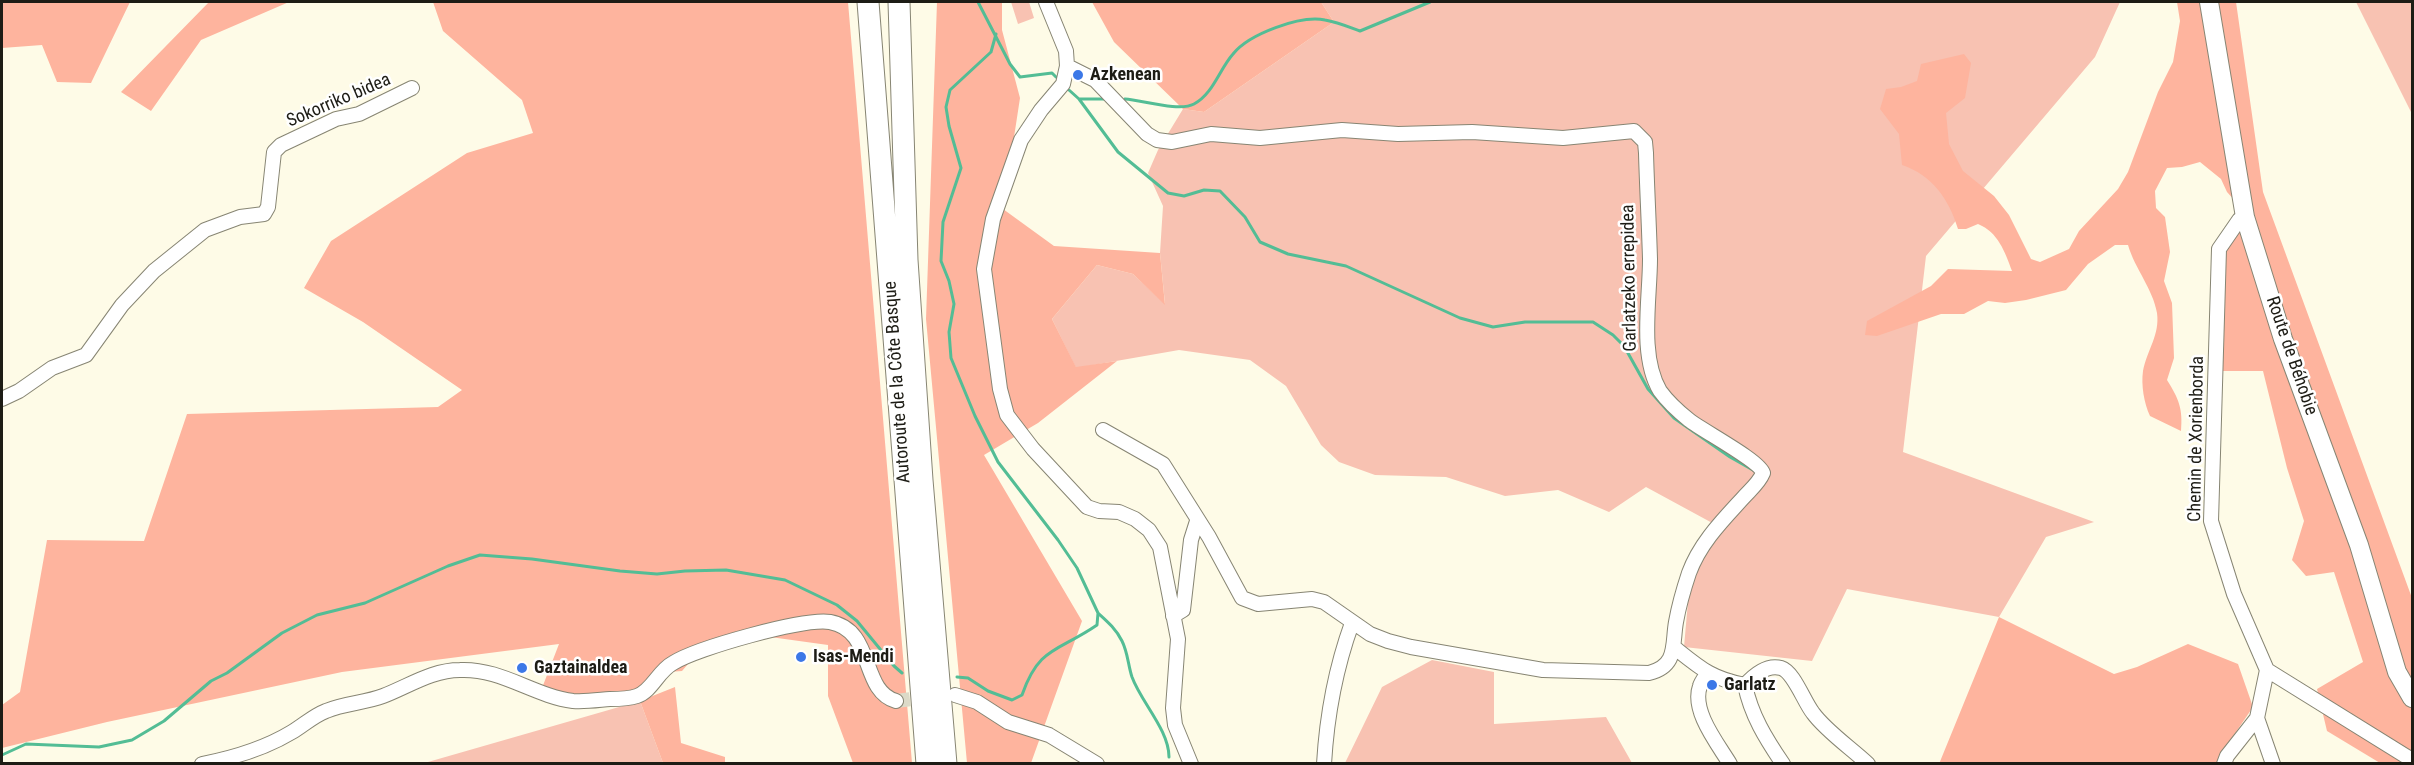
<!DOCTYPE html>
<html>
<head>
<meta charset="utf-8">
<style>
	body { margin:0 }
	#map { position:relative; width:2414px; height:765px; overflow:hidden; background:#fefbe7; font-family:"Roboto Condensed",sans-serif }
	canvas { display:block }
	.frame { position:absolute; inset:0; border:3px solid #1d1c15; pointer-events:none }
</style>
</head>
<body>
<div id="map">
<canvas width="2414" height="765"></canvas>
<div class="frame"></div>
</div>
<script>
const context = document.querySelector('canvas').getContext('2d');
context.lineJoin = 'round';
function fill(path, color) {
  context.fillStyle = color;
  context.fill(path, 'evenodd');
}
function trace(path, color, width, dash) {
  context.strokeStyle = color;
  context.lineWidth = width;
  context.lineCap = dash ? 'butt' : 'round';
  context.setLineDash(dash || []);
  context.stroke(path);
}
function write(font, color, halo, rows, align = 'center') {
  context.font = font + ' "Roboto Condensed",sans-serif';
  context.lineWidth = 5;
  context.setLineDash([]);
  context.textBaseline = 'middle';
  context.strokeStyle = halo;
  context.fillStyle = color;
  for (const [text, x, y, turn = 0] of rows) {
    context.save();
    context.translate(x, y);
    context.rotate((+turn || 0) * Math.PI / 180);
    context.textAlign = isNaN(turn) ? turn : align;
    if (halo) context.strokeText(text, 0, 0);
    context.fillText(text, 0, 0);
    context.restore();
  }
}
fill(new Path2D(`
	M1011,2H1029L1034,18L1018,24Z
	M1321,2H2120L2095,57L1926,256L1903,452L2094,522L2046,537L1999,617L1847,589L1812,661L1684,647L1690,579L1716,525L1646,487L1609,512L1558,490L1505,496L1446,477L1375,475L1339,462L1321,445L1286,386L1250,360L1179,350L1076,368L1052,319L1097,265L1133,274L1165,304L1160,253L1163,206L1148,173L1158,150L1183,109L1204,112L1334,22Z
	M2356,2H2412V114Z
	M1432,660L1494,672V724L1606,717L1632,763H1345L1382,687Z
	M640,701L663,763L421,764Z`), '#f8c2b2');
fill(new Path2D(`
	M2,2H130L91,83L57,82L42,45L2,48Z
	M209,2H289L201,40L151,111L121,92Z
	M433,2H848L912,763H853L828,696V645L763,636L694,657L682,671L655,673L636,691L569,695L542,688L559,644L342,672L107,722L2,748V705L20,692L47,540L144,541L187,414L438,407L462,390L363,322L304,288L331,241L467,153L533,133L522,100L443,31Z
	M937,2H1002V30L1020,98L1003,209L1054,246L1160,253L1165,305L1133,274L1097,265L1052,319L1076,367L1117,361L1038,423L984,455L1082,621L1031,763H967L926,319Z
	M1092,2H1321L1334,22L1204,112L1183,109L1114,42Z
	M2177,2H2236L2263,192L2412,598V763H2380L2327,731L2317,689L2363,662L2334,572L2306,576L2292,560L2304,521L2287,468L2263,371H2221L2223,252L2246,213L2227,192L2221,179L2200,162L2182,167L2167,168L2155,191L2156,208L2165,217L2170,252L2164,281L2172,303L2174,358L2167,380C2179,399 2183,409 2181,431L2150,416C2144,403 2141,385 2143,371C2147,350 2160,335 2157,313C2153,289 2135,269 2128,245H2115L2088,264L2066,290L2026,300L2005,303L1988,301L1964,314H1941L1877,336L1865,335L1867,321L1931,286L1948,269L2012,271C2005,252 1998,232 1978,224L1966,229H1958C1949,199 1932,175 1902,165L1899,134L1880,109L1886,89L1901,87L1917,81L1921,64L1964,54L1971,63L1965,98L1946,113L1949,144L1963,171L1994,196L2009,215L2031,259L2040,262L2069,249L2079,231L2118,189L2128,172L2158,92L2173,62L2180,21Z
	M1999,617L2114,674L2137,667L2188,644L2238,664L2253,707L2221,754L2218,763L1939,764Z
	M675,687L681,743L725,757V763H663L640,701Z`), '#feb49e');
trace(new Path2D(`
	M978,2L1010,64L1020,77L1052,73L1056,77
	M1069,90L1079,99H1105
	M1079,99L1118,152L1168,193L1184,196L1204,190L1220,191L1245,217L1260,242L1288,254L1346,266L1460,318L1493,327L1525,322H1593L1613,335L1624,346L1648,389L1674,418L1730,457L1753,470
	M1125,99C1142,100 1179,112 1194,104C1213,94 1219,70 1233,54C1249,34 1300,15 1325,20C1337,22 1349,27 1360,31L1430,2
	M1098,613C1108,622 1116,629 1122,641C1128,653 1128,665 1132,677C1141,702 1169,730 1169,757
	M957,677L968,678L988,691L1012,700L1022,695C1039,646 1058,652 1097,625L1098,613L1077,568L1058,540L998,462L975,416L951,358L949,332L954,304L949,281L941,261L943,222L961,168L949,126L946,107L950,90L991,52L996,34
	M2,755L26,744L99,747L132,740L164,721L211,681L227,673L282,633L317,615L365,603L448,566L480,555L532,559L620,571L657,574L685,571L726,570L785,580L837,605L857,621L894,666L902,673`), '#53bd95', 3);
trace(new Path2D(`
	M896,701L929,697`), '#dcdac8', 14, [14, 7]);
const minor = new Path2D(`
	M1046,2L1066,51L1067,66L1063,84L1041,110L1021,140L993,219L984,269L1000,389L1007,415L1033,449L1087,507L1099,511L1119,512L1135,519L1149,530L1160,547L1178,639L1173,708L1175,725L1191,764
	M1067,66L1095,80L1147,134L1157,140L1172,142L1211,134L1260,138L1342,130L1398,134L1472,132L1563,138L1634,131L1645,142L1646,153C1647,189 1649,224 1650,259C1650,299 1639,356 1660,391C1668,402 1679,412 1689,420C1703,431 1760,461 1763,473C1759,483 1750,490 1743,498C1722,521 1700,543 1689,573C1684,588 1679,605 1676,622C1672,644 1678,666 1649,673L1543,670L1411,647L1388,641L1370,634L1324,602L1312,599L1258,604L1242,598L1209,537L1163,464L1103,430
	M2245,217L2239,220L2219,249L2211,521L2234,594L2267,670L2412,760
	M2,399L19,391L52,368L86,355L122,305L154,271L205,230L240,217L264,214L268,207L274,152L281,145L336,119L359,114L412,88
	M1173,616L1183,610L1191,540L1197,521
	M1675,648C1700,668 1712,679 1745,685C1754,675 1767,664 1781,668C1794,672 1804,702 1813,713C1826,731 1851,748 1868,764
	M1707,674C1705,677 1701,682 1700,686C1691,711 1718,744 1730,764
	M1745,685C1751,715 1766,739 1783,764
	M955,695L977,702L1008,722L1049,735L1097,764
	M2257,718L2273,764
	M202,764C233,758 264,749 292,732C304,725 313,716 326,711C344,703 365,703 383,696C409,686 432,670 460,670C501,668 534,696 573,701C585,702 598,700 610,699C619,699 628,699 637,696C652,691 658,671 673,663C697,648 803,618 830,622C875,630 860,691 896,701
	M1324,764C1327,713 1335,670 1352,623
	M2224,764L2227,756L2257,718L2267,670`);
const major = new Path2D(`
	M2209,2L2245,217L2283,339L2359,545L2397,672L2412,698`);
const highway = new Path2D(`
	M868,2L927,764
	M899,2L907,260L922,480L946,764`);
trace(minor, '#878573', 16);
trace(major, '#878573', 20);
trace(highway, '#878573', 23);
trace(minor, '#fff', 14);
trace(major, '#fff', 18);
trace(highway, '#fff', 21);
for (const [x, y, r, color] of [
	[1078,75,6,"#3c78e7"],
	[801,657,6,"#3c78e7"],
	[522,668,6,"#3c78e7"],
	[1712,685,6,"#3c78e7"]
]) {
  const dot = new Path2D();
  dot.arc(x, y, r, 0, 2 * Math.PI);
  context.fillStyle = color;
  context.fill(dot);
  trace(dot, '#fff', 2);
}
write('bold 18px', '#1d1c15', '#fff', [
	["Azkenean",1090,75],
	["Isas-Mendi",813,657],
	["Gaztainaldea",534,668],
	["Garlatz",1724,685]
], 'left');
write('18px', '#1d1c15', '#fff', [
	["Sokorriko bidea",339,101,-23],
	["Garlatzeko errepidea",1630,278,-91],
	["Route de Béhobie",2291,356,71],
	["Autoroute de la Côte Basque",898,382,-94],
	["Chemin de Xorienborda",2197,439,-89]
]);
</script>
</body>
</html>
